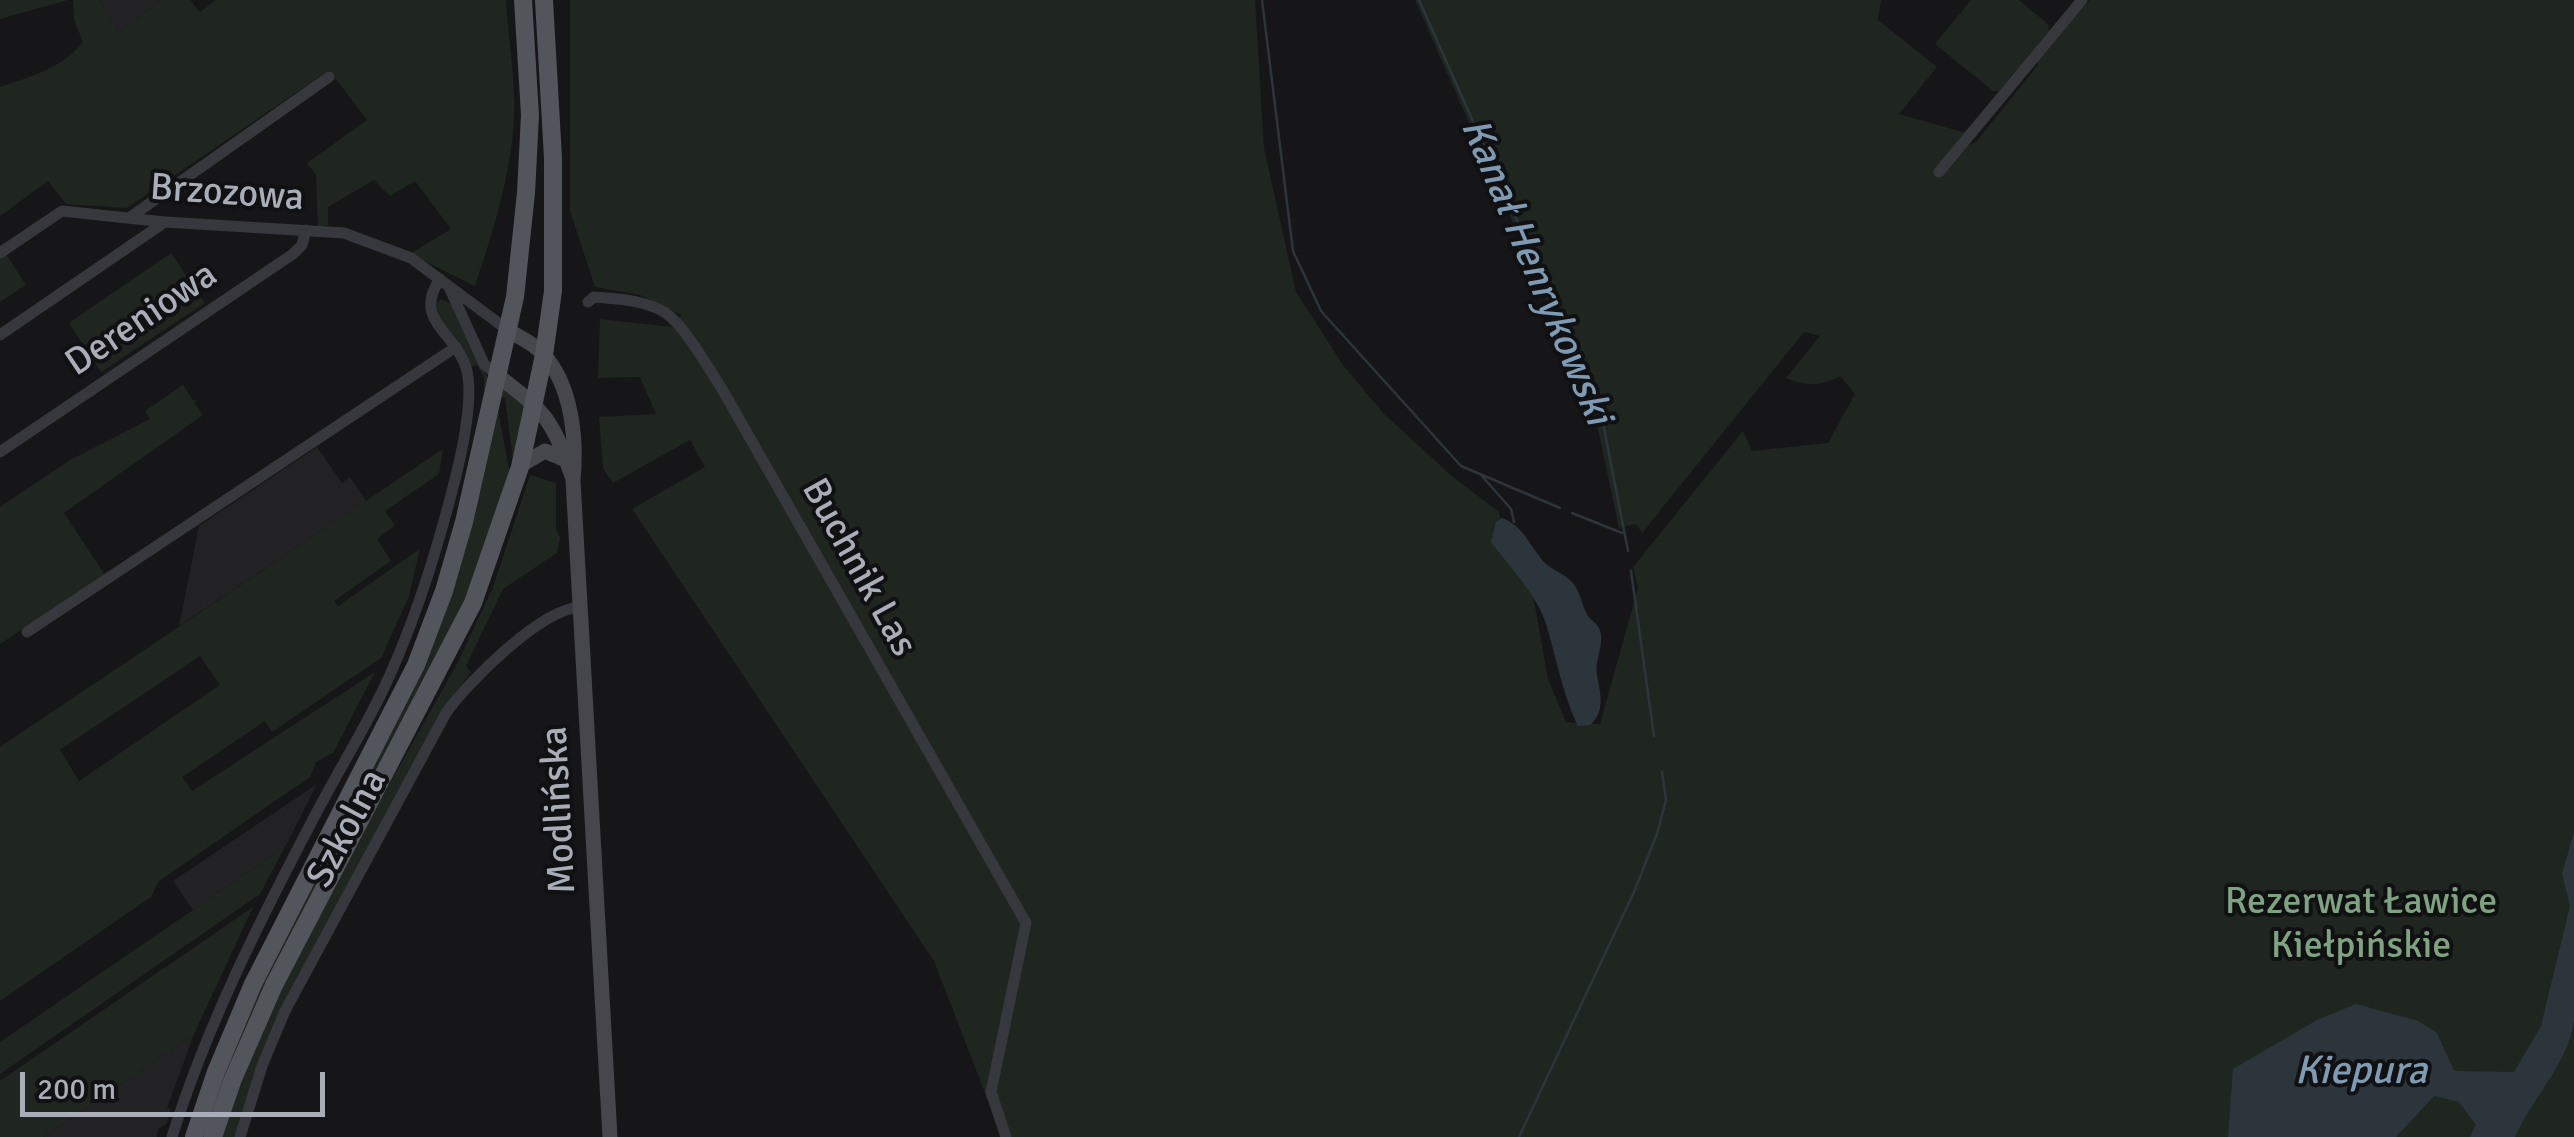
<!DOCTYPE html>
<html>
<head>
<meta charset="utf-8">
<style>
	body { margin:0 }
	#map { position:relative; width:2574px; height:1137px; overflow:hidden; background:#161618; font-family:Signika,sans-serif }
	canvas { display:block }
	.scale { position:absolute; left:20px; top:1072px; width:305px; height:45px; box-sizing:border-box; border:5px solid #a8adb8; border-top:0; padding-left:12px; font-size:30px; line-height:35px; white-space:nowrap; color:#a8adb8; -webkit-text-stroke:8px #111113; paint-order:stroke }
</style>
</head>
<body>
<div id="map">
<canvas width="2574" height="1137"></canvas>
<div class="scale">200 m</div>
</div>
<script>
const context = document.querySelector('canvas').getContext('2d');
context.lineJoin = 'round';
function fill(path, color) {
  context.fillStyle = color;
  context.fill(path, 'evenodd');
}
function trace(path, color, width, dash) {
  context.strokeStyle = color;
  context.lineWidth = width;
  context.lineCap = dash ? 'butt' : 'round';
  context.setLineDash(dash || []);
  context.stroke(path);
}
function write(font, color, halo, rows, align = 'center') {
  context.font = font + ' Signika,sans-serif';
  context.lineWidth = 8;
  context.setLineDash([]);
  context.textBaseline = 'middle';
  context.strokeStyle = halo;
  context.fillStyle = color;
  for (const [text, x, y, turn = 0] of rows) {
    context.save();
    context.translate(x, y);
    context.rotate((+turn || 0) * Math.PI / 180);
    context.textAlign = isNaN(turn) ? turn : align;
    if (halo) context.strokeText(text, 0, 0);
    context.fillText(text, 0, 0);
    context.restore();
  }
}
fill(new Path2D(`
	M99,0H161L119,33Z
	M317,447L342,483L350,477L366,501L179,626L199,526Z
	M317,784L285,847L193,910L173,881Z
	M194,1034L167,1108L171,1109L167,1123L158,1129L157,1137H43Z`), '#222225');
fill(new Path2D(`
	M0,0H68L0,19Z
	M73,0H99L119,33L161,0H190L200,12L216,0H506C508,39 516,78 514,118C511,175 493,232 475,286L410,254L451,229L415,181L390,196L374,180L328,207V225L318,227L316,175L307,163L367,120L329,70L127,208L66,204L48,181L0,216V87C32,76 61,69 83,42L74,20Z
	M570,0H1255L1264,148L1296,292L1343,365L1384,414L1453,477L1499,512L1503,529L1532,589L1548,679L1566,722L1600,724L1638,588L1633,567L1743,431L1752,451L1828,443L1855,394L1840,376C1820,387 1806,386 1786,378L1820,336L1804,332L1642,533L1636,524L1619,528L1592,402L1415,0H1881L1878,20L1937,67L1899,114L1966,133L1965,147L1976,142L2038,65L2037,60L2090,0H2574V1137H1002L934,961L632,509L705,467L690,440L613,483L603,468L599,417L656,414L640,377L598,378L600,319L672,327L681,315L640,295L595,287L570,211Z
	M1971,0H2019L2048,24L2049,31L1999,91H1993L1935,44Z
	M171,253L205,303L101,372L69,323Z
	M6,254L26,285L0,302V258Z
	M441,299L453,305L476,359L489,379L484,393V377L477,365L471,366C462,345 439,326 436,304Z
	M183,385L193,400H197L194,402L203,415L64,513L105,575L0,644V507L72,459L150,419L145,411Z
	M502,386L527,407L513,460L505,398L499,396Z
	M497,405L509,469L512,470L470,593L208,1137H201L243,1022L402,708Z
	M443,449L439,474L385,511L395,525L377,539L391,561L334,601L338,606L420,549L409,596L381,658L272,732L265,721L182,777L192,791L375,672L333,753L316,762L310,777L159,881L151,897L0,1001V747ZM200,656L220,685L79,781L60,750Z
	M530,475L556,483V529L560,538L557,553L503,589L466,666L471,672L440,713L254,1074L235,1137H220L273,1003L329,892L458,662L493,587Z
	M285,847L260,894L0,1074V1042Z
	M253,907L194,1034L43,1137H0V1081Z`), '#1e261f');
fill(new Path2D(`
	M1502,518C1525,527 1529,546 1545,563C1553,570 1563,573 1571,581C1581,591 1581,604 1588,616C1591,620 1596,623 1599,628C1606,643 1594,659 1597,675C1600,692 1606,712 1590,725L1578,726C1564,698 1556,658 1547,627C1538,595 1510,568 1491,542L1496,522Z
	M2574,832V1021C2567,1066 2533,1096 2515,1137H2470L2476,1125L2459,1102L2434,1096L2396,1137H2228L2233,1069L2317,1020L2356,1004L2418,1021L2437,1033L2454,1071L2514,1072L2541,1026L2570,906L2562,874Z`), '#2c353c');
trace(new Path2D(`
	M1262,0L1293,251L1321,311L1461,466L1560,508
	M1419,0L1579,360L1603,423L1628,551
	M1482,476L1511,509L1514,522
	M1572,513L1622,533
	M1631,571L1654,736
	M1519,1137L1634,892L1657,834L1666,800L1662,772`), '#2c353c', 2.5);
trace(new Path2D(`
	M1939,172L2082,0
	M129,218L329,77
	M0,253L62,211L165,222L344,233L411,258L509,331
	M450,289L484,364L497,375
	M588,302L594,297C617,299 644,300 664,312C685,325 708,368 722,389L1026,923L991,1092L1006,1137
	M0,335L165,222
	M0,452L293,254L302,245L306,230
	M27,632L456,347
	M172,1137C206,1028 257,926 310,825C333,780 360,737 382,692C405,644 423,593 438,542C450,500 476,413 467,371C458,333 411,321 440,279
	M240,1137L262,1066L285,1011L446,713C469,681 542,608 581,607`), '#37383d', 11);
trace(new Path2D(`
	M509,331C521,338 533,343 542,353C572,384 577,439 573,480L610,1137
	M497,375C546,413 551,417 572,476
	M521,465L545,451L566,460`), '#45474d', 15);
trace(new Path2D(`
	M194,1137L216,1072L253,984L416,665L444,591L464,522L515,297L526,193L530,115L523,0
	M213,1137L233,1079L274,985L473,603L520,467L544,355L553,291V158L544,0`), '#53555c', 18);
write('38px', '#a8adb8', '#111113', [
	["Brzozowa",227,194,4],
	["Dereniowa",142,320,-34],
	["Buchnik Las",858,568,61],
	["Modlińska",560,810,-93],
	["Szkolna",348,829,-62]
]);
write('38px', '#7fa381', '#111113', [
	["Rezerwat Ławice",2361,903],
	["Kiełpińskie",2361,947]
]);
write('italic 40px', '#7f9bb3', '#111113', [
	["Kanał Henrykowski",1535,272,67],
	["Kiepura",2361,1072]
]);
</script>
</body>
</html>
